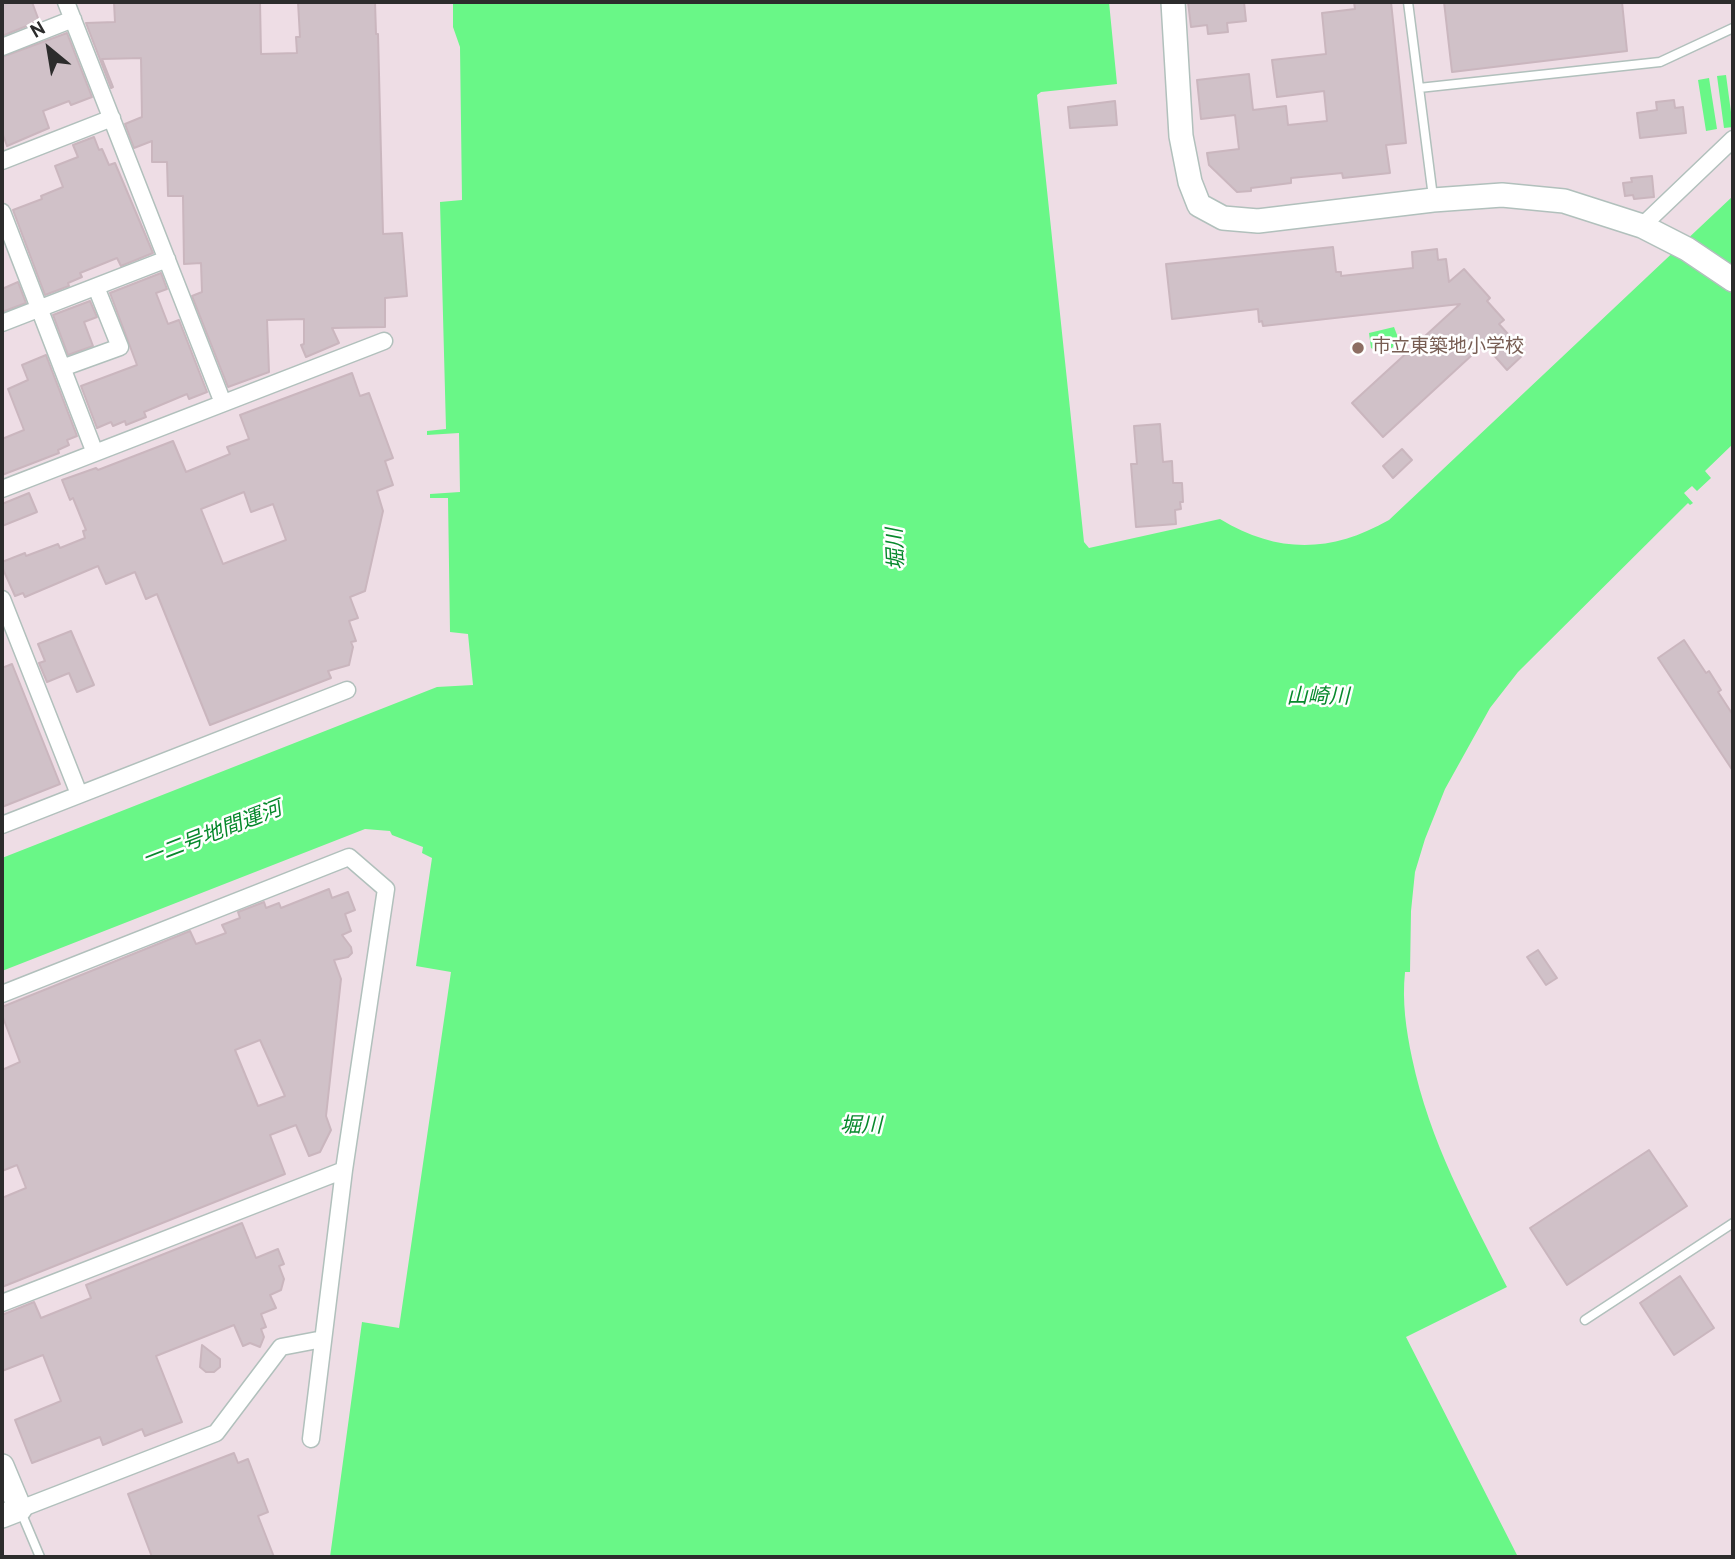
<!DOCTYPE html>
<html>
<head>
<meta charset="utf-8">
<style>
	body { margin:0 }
	#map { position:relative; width:1735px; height:1559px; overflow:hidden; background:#eedde5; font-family:Overpass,sans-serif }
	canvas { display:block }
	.frame { position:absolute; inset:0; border:4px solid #2c2c2c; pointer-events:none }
	.north { position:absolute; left:14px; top:14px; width:70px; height:70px; -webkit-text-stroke:5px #fff; paint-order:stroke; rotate:330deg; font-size:19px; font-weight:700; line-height:28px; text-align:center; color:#2c2c2c }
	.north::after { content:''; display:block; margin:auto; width:24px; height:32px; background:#2c2c2c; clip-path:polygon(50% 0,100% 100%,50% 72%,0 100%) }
</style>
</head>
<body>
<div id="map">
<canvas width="1735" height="1559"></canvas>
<div class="frame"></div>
<div class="north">N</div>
</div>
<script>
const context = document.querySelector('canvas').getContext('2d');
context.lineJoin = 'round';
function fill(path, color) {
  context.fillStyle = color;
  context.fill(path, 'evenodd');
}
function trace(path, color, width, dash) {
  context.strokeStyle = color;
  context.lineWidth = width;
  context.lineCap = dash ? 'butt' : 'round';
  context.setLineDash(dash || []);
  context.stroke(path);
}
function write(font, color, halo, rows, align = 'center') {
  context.font = font + ' Overpass,"Noto Sans JP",sans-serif';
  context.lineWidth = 5;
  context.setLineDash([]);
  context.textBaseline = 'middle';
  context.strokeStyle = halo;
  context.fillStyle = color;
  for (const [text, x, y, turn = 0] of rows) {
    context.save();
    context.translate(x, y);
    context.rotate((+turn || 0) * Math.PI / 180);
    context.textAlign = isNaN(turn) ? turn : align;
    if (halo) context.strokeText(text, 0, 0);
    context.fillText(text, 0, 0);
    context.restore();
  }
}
fill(new Path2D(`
	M453,2H1109L1117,84L1041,92L1037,95L1084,542L1089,548L1220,519C1278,554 1331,553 1389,520L1733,196V444L1705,471L1711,478L1697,491L1692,486L1684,493L1693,503L1690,505L1688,503L1518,672L1490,708L1445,789L1425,839L1415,872L1411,911L1410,972H1405C1402,1002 1406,1029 1412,1058C1430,1143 1468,1210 1507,1287L1406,1337L1518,1557H330L362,1322L399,1328L451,972L416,966L432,858L422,853L423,847L392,835L390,831L365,829L2,971V858L437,687L473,685L468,634L450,632L448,498H430V494L460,492L459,433L427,435V431L446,429L440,202L462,200L460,47L453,27Z
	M1726,75L1733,127L1724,128L1717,76Z
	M1709,78L1717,129L1706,131L1698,80Z
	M1394,327L1399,340L1392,348L1375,350L1371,348L1369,333Z`), '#69f787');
const building = new Path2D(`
	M2,2H32L39,21L2,36Z
	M114,2H260L261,54L297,53L296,37H300L298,2H375L376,34H378L383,234L402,233L407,296L385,298V327L332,328L339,343L306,357L301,345L304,344V319L267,320L269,372L228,387L192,296L202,292L201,263L184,264L183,196H168L167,162H152V141L134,148L125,124L142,117L141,58L102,59L113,87L111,88L86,23L115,22Z
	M1188,2H1244L1246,21L1227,23L1228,32L1208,34L1207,25L1191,27Z
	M1354,2H1391L1406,143L1386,145L1390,173L1343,178L1342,173L1291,178V183L1251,188V191L1237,192L1209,165L1207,153L1239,149L1235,115L1201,119L1197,80L1249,74L1253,110L1286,106L1288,125L1327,121L1324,91L1277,97L1272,60L1326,54L1322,13L1355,9Z
	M1444,2H1622L1627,51L1452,72Z
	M67,33L92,97L71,105L69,101L43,111L49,128L7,146L2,132V57Z
	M1674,100L1675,108L1683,107L1686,133L1640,138L1637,113L1657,110L1656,102Z
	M1115,101L1117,125L1070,128L1068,107Z
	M94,137L99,150L102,149L109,165L115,163L153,253L121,266L117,258L80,273L82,277L68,283L69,286L45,295L13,210L42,199L41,196L63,187L55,166L78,157L73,145Z
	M1652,176L1654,197L1634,199L1633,195L1625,196L1623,183L1632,182L1631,178Z
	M1333,247L1336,272H1341V276L1413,268L1412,252L1437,249L1438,260L1446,259L1449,282L1464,269L1490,298L1487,301L1504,320L1499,324L1525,353L1507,370L1484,344L1383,437L1352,403L1460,304L1263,326L1262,321L1259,322L1258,309L1172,319L1166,264Z
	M161,273L167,289L156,293L168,324L179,320L207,392L189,399L187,394L144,412L146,417L126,425L125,421L113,426L111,422L97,428L81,386L137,365L110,293Z
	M18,282L26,303L2,312V289Z
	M90,301L97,317L84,322L93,346L68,355L53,315Z
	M46,355L77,436L67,440L69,445L58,450L59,453L2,475V439L24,430L8,389L28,380L22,365Z
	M352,373L360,396L369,393L393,458L385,461L393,485L377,491L383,511L365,591L350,597L358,618L349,621L356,641L351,642L353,647L349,665L328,671L331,678L210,725L157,594L146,599L135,572L106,584L98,566L25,597L23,593L15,596L2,567V562L25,553L26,556L58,544L60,548L85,538L83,531L86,530L73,498L70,500L62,480L96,468L98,470L173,441L186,472L230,454L227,447L249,439L240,415ZM244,492L251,512L273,504L286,540L223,564L201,509Z
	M1160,424L1163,462L1172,461L1173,483H1182L1183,502H1180L1181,509L1175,510L1176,524L1136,527L1131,464H1137L1134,426Z
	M1402,449L1412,460L1393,478L1383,466Z
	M29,493L37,512L2,526V504Z
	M71,631L94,685L77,692L69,673L47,682L39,663L45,661L38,644Z
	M1684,640L1706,673L1709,671L1721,690L1718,692L1733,715V771L1658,658Z
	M12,664L60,784L2,807V668Z
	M329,889L332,898L348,892L355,910L345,914L351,931L342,935L351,947L352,953L348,957L334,960L341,979L326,1116L331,1130L320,1152L309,1156L296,1125L270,1135L285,1174L2,1287V1198L26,1188L17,1165L2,1171V1070L20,1062L2,1015V1007L190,931L196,944L226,933L222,925L240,918L238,912L264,902L266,908L279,903L281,908ZM260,1040L285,1096L258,1106L235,1050Z
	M1538,950L1557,978L1546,985L1527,957Z
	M1649,1150L1687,1206L1567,1285L1530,1228Z
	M242,1223L256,1258L278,1249L284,1264L279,1266L284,1279L281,1290L270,1295L276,1308L261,1314L266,1327L261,1329L264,1337L260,1347L250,1343L243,1346L234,1325L156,1356L182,1422L145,1436L142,1429L103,1445L100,1437L32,1463L15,1420L61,1401L43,1355L2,1371V1315L34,1302L41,1318L91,1298L86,1285Z
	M1680,1276L1714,1328L1674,1355L1640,1303Z
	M202,1345L220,1359V1367L214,1372H206L200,1367Z
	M234,1453L238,1463L248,1459L268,1512L258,1516L274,1557H152L128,1494Z`);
fill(building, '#d0c1c8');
trace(building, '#cab6be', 2);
const lane = new Path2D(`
	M1408,2L1433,197
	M1419,88L1660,62L1733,28
	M1585,1320L1733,1223
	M21,1512L40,1557`);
const street = new Path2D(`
	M66,2L223,403
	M2,47L73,19
	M2,161L112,118
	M2,212L95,453
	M1642,226L1733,139
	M2,323L167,259
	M62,368L120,347L96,287
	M2,489L384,341
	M2,599L79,794
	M2,825L347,690
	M2,994L349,857L386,889L344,1170L311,1439
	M2,1303L344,1170
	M20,1509L216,1433L281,1347L323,1339`);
const secondary = new Path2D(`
	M1173,2L1181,136L1190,182L1199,205L1223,218L1258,221L1433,200L1502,195L1564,201L1642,226L1687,249L1733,280
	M2,1466L20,1509L2,1516`);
trace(lane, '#b1c0bc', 11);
trace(street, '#b1c0bc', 19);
trace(secondary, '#b1c0bc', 26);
trace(lane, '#fff', 8);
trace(street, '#fff', 16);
trace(secondary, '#fff', 23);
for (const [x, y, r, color] of [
	[1358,348,7,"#8d6e63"]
]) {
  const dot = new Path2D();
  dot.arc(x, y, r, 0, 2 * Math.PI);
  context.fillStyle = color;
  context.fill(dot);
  trace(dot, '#fff', 2.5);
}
write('19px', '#785e54', '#fff', [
	["市立東築地小学校",1372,348]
], 'left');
write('italic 21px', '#07892c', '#fff', [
	["堀川",898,549,-93],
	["山崎川",1318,699],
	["一二号地間運河",213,836,-21],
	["堀川",861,1128]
]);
</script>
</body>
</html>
